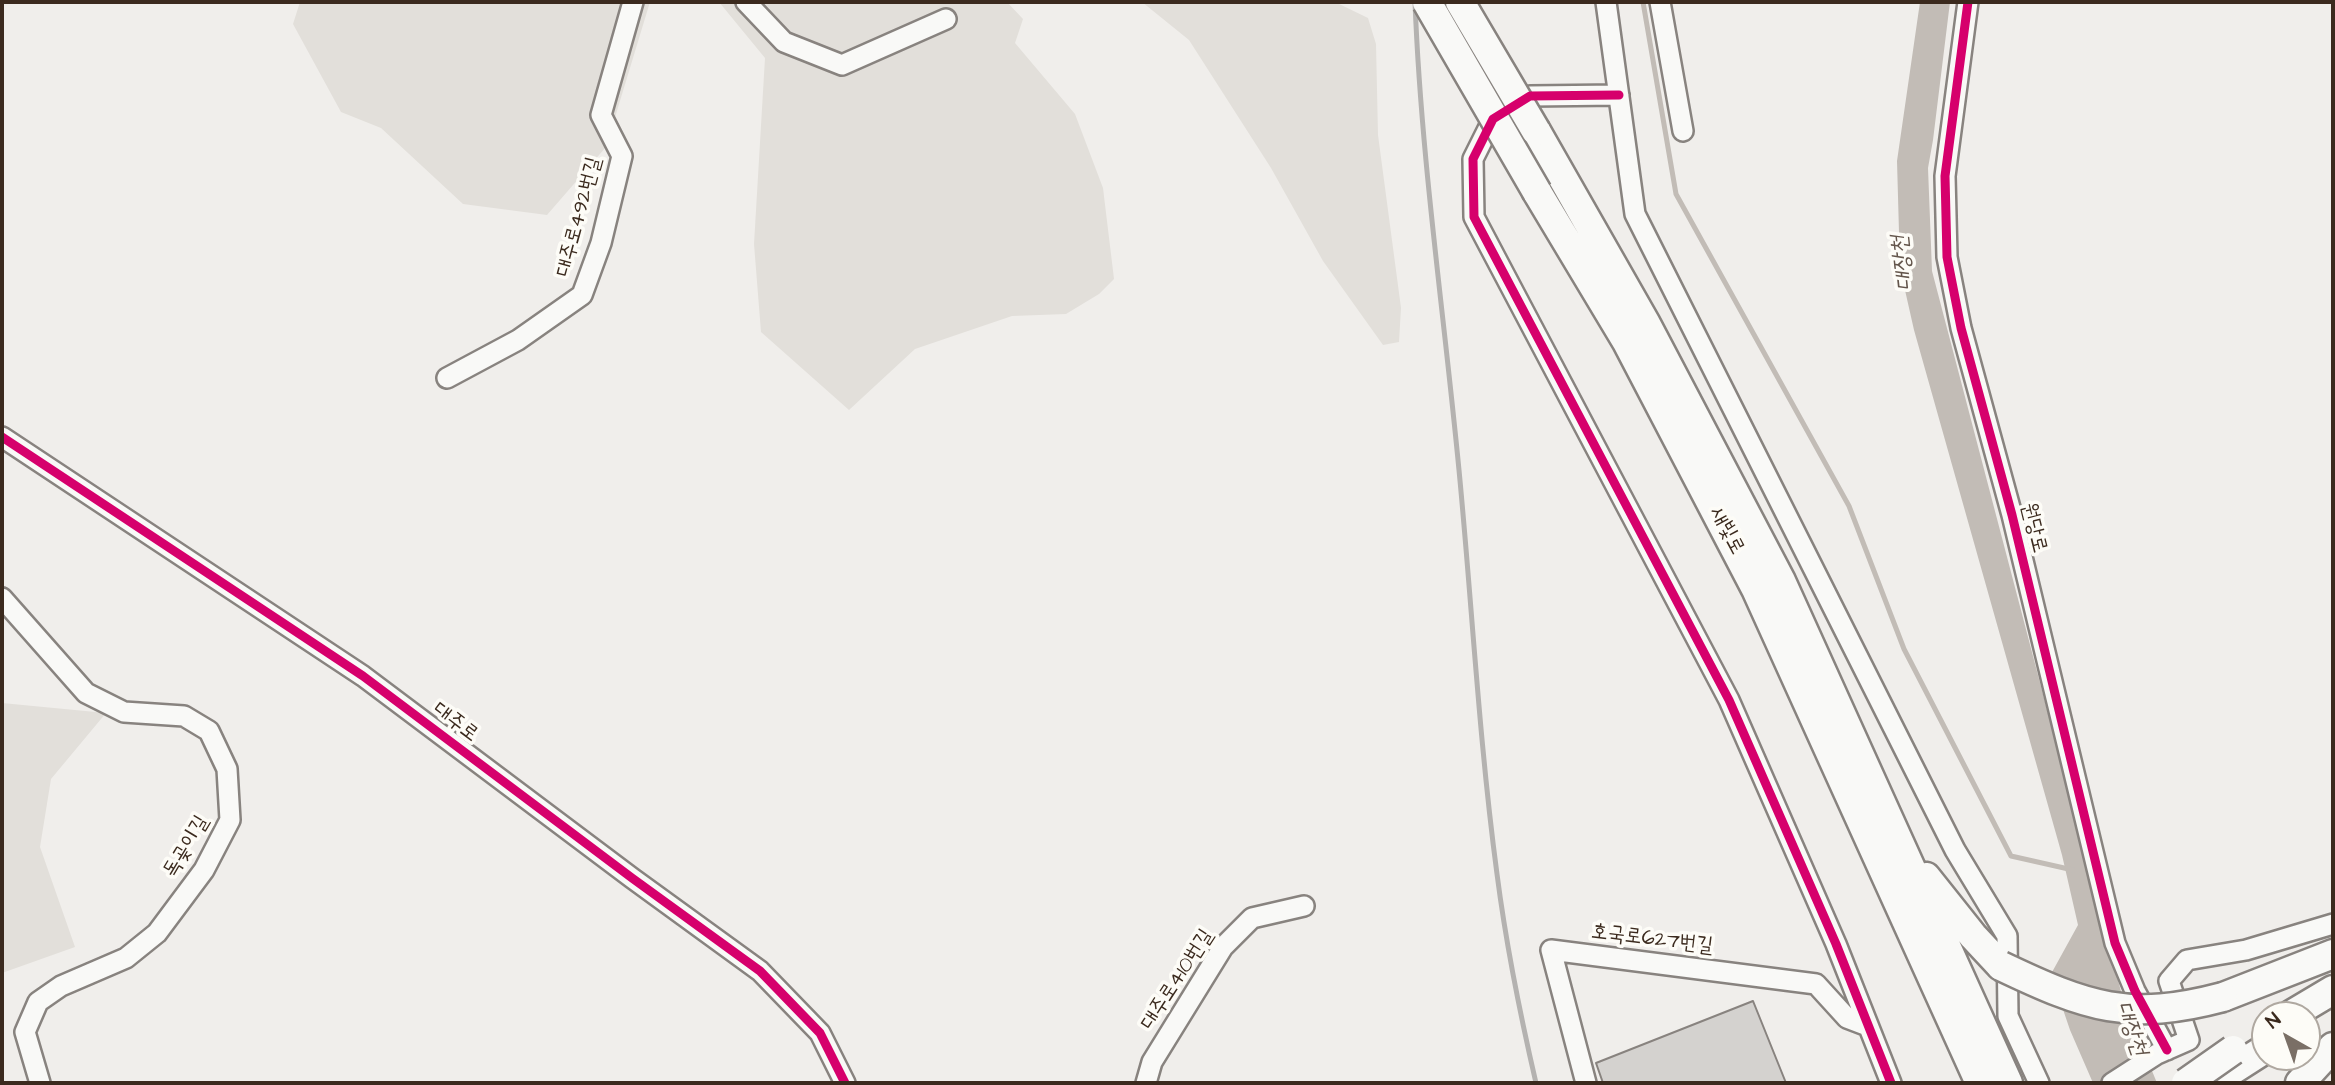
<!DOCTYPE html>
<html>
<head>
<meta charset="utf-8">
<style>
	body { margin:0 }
	#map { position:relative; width:2335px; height:1085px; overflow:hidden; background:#f0eeeb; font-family:"Architects Daughter",sans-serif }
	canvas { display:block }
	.frame { position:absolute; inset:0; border:4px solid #3b2a1e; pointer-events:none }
	.north { position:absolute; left:2251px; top:1001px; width:70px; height:70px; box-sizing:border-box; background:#fdfcf7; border:2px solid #afa8a0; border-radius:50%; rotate:320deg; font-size:19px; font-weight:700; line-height:28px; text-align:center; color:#3b2a1e }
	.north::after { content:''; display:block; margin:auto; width:24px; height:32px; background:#7a6f66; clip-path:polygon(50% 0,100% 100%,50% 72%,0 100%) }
</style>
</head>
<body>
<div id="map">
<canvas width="2335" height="1085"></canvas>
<div class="frame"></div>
<div class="north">N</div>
</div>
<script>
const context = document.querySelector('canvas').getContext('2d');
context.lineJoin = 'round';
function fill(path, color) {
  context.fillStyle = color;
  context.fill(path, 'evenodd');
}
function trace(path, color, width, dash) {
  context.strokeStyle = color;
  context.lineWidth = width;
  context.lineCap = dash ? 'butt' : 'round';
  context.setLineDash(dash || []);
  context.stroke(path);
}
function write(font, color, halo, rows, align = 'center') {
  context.font = font + ' "Architects Daughter","Poor Story",sans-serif';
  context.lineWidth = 7;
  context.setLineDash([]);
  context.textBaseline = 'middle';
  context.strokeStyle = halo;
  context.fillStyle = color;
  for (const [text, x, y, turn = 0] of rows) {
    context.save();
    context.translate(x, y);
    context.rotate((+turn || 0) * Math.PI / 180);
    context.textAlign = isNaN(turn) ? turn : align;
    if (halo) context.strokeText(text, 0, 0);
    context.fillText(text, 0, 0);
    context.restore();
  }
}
fill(new Path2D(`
	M300,2H650L606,147L547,215L463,204L381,128L341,112L293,24Z
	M719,2H1007L1023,19L1015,43L1075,114L1103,188L1114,279L1099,294L1066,314L1012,316L915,349L849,410L761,332L754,244L765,58Z
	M1142,2H1335L1368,18L1376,44L1378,135L1401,308L1399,342L1383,345L1323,261L1271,168L1189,40Z
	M2,703L106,713L51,779L40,847L75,947L2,973Z`), '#e2dfda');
fill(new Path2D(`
	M1920,2H1950L1933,140L1928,168L1932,271L2124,1003L2157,1083H2093L2070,1030L2051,974L2078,925L2062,855L1914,330L1900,268L1897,161Z`), '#c2bcb6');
trace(new Path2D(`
	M1643,2L1676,194L1849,506L1904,649L2011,856L2073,870`), '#c2bcb6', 5);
const building = new Path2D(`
	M1753,1001L1786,1083H1603L1596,1063Z`);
fill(building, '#d4d2cf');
trace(building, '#88837f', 2);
const minor = new Path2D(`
	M746,2L784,42L842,65L946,19
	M1606,2L1635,214L1955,850L2007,936L2008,1016L2039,1083
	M1660,2L1683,131
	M1968,2L1945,176L1947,257L1961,328L2012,515L2115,943L2135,991L2167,1050
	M1619,95L1530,96L1493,119L1473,159L1474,217L1729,700L1836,944L1891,1083
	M447,378L518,340L582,295L601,243L622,156L601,115L633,2
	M2,437L363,676L632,878L760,971L820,1033L845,1083
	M2,598L86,693L124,712L184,716L209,731L227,769L230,820L204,870L157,933L126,958L61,986L38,1002L25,1032L40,1083
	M1146,1083L1152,1062L1223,947L1252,918L1304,906
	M1586,1083L1551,950L1816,984L1847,1018L1868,1026
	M2112,1083L2157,1054L2189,1040L2169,981L2187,960L2246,950L2333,924`);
const highway = new Path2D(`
	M1536,131L1646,324L1781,581L2008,1083
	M1537,192L1627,342L1756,589L1980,1083
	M1926,877L1973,936L2001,966
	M2223,997L2333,954
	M2291,1015L2333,990
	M2212,1083L2265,1049
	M2300,1083L2333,1047`);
trace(minor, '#88837f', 24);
trace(highway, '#88837f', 33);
trace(minor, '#f9f9f7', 19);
trace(highway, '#f9f9f7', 28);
trace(new Path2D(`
	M1415,2C1421,158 1444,314 1459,470C1472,605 1479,740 1497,874C1506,944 1520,1014 1536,1083`), '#b4b2b0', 5);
const highwayBridge = new Path2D(`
	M1427,2L1537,192
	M1460,2L1536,131
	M2001,966C2087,1007 2129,1022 2223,997
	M2186,1083L2233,1050`);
trace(highwayBridge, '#88837f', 33, []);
trace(highwayBridge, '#f9f9f7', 28);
trace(new Path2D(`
	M1968,2L1945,176L1947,257L1961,328L2012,515L2115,943L2135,991L2167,1050
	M1619,95L1530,96L1493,119L1473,159L1474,217L1729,700L1836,944L1891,1083
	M2,437L363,676L632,878L760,971L820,1033L845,1083`), '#d6006c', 9);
write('21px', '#3b2a1e', '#fdfcf7', [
	["대주로492번길",580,217,-75],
	["원당로",2033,528,76],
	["새빛로",1726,531,62],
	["대주로",455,723,37],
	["독곶이길",187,847,-59],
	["호국로627번길",1652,940,7],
	["대주로410번길",1178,980,-57]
]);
write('italic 23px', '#63554b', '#fdfcf7', [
	["대장천",1904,263,-96],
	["대장천",2130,1029,71]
]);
</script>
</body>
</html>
